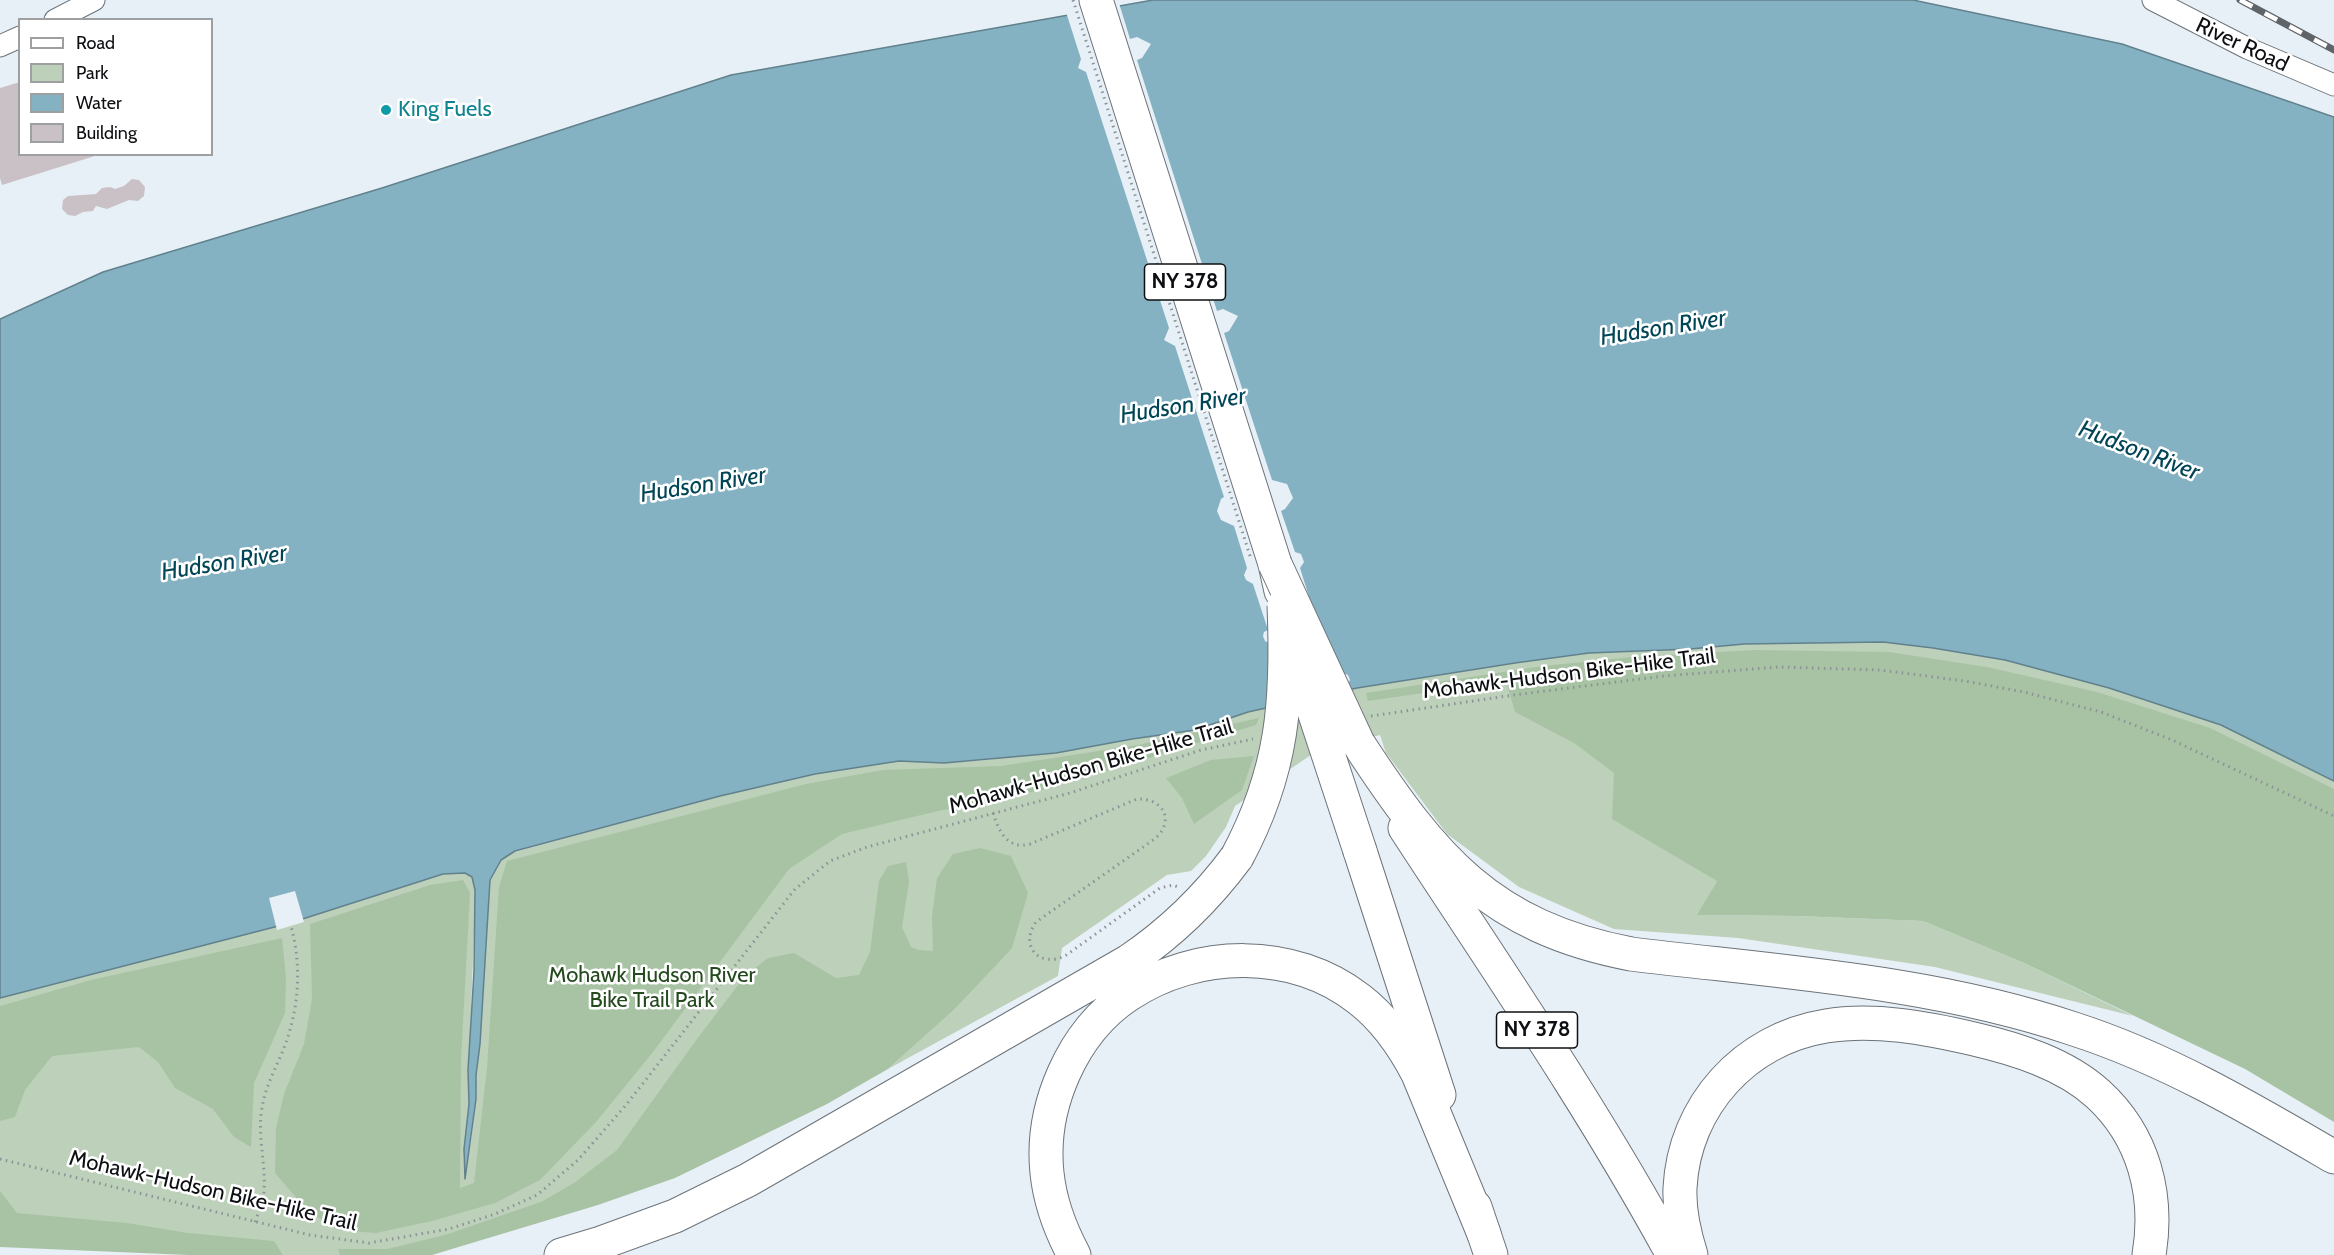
<!DOCTYPE html>
<html>
<head>
<meta charset="utf-8">
<style>
	body { margin:0 }
	#map { position:relative; width:2334px; height:1255px; overflow:hidden; background:#e8f0f7; font-family:Cabin,sans-serif }
	canvas { display:block }
	.legend { position:absolute; left:18px; top:18px; width:195px; height:138px; box-sizing:border-box; background:#fff; border:2px solid #9e9fa0; margin:0; padding:8px 10px; list-style:none; font-size:18px; color:#0d0f12 }
	.legend li { display:flex; align-items:center; gap:12px; height:30px }
	.legend b { width:30px; border:2px solid #9e9fa0 }
</style>
</head>
<body>
<div id="map">
<canvas width="2334" height="1255"></canvas>
<ul class="legend">
<li><b style="height:8px;background:#fff"></b>Road</li>
<li><b style="height:16px;background:#bdd0b9"></b>Park</li>
<li><b style="height:16px;background:#85b2c2"></b>Water</li>
<li><b style="height:16px;background:#cac1c6"></b>Building</li>
</ul>
</div>
<script>
const context = document.querySelector('canvas').getContext('2d');
context.lineJoin = 'round';
function fill(path, color) {
  context.fillStyle = color;
  context.fill(path, 'evenodd');
}
function trace(path, color, width, dash) {
  context.strokeStyle = color;
  context.lineWidth = width;
  context.lineCap = dash ? 'butt' : 'round';
  context.setLineDash(dash || []);
  context.stroke(path);
}
function write(font, color, halo, rows, align = 'center') {
  context.font = font + ' Cabin,sans-serif';
  context.lineWidth = 5;
  context.setLineDash([]);
  context.textBaseline = 'middle';
  context.strokeStyle = halo;
  context.fillStyle = color;
  for (const [text, x, y, turn = 0] of rows) {
    context.save();
    context.translate(x, y);
    context.rotate((+turn || 0) * Math.PI / 180);
    context.textAlign = isNaN(turn) ? turn : align;
    if (halo) context.strokeText(text, 0, 0);
    context.fillText(text, 0, 0);
    context.restore();
  }
}
fill(new Path2D(`
	M1883,642L1933,648L2005,660L2109,688L2221,725L2334,781V1079L2092,954L1717,881L1698,915L1797,916L1923,921L2024,963L2133,1016L1935,967L1738,938L1614,929L1519,887L1447,834L1386,753L1380,735L1317,751L1235,806L1226,827L1206,856L1191,871L1167,875L1062,948L1058,976L888,1069L954,1010L985,976L688,1165L404,1255H283L281,1252L0,1239V998L290,923L443,874L465,873L472,877L475,890C474,960 469,1031 469,1101C468,1126 461,1150 465,1175C471,1141 477,1109 476,1075L490,880L501,860L508,854L720,796L815,774L899,761L944,763L986,760L1195,730L1248,712L1357,688L1515,663L1589,653L1690,649L1744,644Z`), '#bdd0b9');
fill(new Path2D(`
	M1755,650L1889,652L1987,667L2097,692L2210,728L2334,789V1122L2245,1069L2024,963L1923,921L1797,916L1697,915L1717,881L1612,819L1614,773L1574,743L1515,712L1506,681L1368,701L1366,693L1543,666L1632,657Z
	M1259,718L1256,725L1051,788L938,811L842,834L789,869L653,1052L596,1122L540,1180L495,1203L432,1221L376,1233L337,1230L307,1210L275,1173L276,1128L284,1094L304,1044L312,999L310,924L430,885L463,880L470,893L461,1060L460,1188L474,1183L487,1068L499,887L507,861L806,784L883,770L1001,766L1138,745Z
	M1254,756L1242,790L1194,824L1182,798L1166,778L1211,760Z
	M980,848L1011,856L1028,893L1012,948L954,1010L888,1069L827,1104L675,1178L598,1205L432,1255H340L338,1249H387L445,1235L541,1202L574,1183L617,1150L697,1039L745,976L768,958L794,953L836,978L859,975L870,952L879,881L888,866L906,862L909,882L902,927L911,947L919,950L933,951L932,917L937,878L953,854Z
	M282,938L286,978L285,1013L254,1083L251,1147L234,1137L213,1109L175,1088L158,1062L139,1047L52,1056L25,1090L15,1117L0,1121V1006L91,980Z
	M0,1191L17,1213L127,1223L188,1233L274,1241L283,1255H188L0,1247Z`), '#a8c3a4');
const water = new Path2D(`
	M1153,0H1913L2122,44L2334,117V781L2221,725L2109,688L2005,660L1933,648L1883,642L1744,644L1690,649L1589,653L1515,663L1357,688L1248,712L1195,730L1132,739L1056,753L944,763L899,761L815,774L720,796L515,851L501,860L490,880L480,1044L476,1075V1099L465,1179L464,1149L469,1104L468,1070L474,972L475,890L472,877L465,873L443,874L290,923L0,998V319L103,272L382,188L731,75Z`);
fill(water, '#85b2c2');
trace(water, '#61818d', 1.5);
fill(new Path2D(`
	M1119,3L1130,39L1137,37L1151,44L1142,58L1137,60L1217,311L1223,309L1238,316L1229,331L1224,333L1272,480L1287,484L1293,498L1285,509L1281,511L1295,552L1301,554L1304,562L1300,568L1315,616L1342,673L1348,675L1350,680L1348,683L1265,641L1263,636L1264,632L1268,630L1253,584L1246,580L1244,575L1247,568L1234,526L1221,520L1217,511L1221,499L1224,497L1175,346L1164,340L1169,328L1086,72L1078,68L1081,59L1066,12Z
	M295,891L304,922L277,930L269,898Z`), '#e8f0f7');
fill(new Path2D(`
	M20,82V154L98,155L2,185L0,178V88Z
	M132,179L139,180L145,187L144,196L138,201L129,200L107,209L96,206L93,211L83,212L75,216L68,215L62,209L63,200L68,196L96,194L102,188L110,187L115,189L124,186Z`), '#cac1c6');
const minor = new Path2D(`
	M2153,0L2247,48L2334,85
	M55,20L94,0
	M0,46L20,37`);
const primary = new Path2D(`
	M1096,0L1275,564L1281,591
	M1405,828C1497,969 1593,1108 1673,1255
	M1360,851L1439,1095
	M1475,1207L1491,1255`);
const motorway = new Path2D(`
	M1358,743C1433,858 1490,927 1631,954C1779,972 1932,981 2074,1029C2167,1059 2250,1108 2334,1157
	M561,1255L601,1243L675,1216L748,1180L1129,961C1172,932 1206,899 1237,857
	M1074,1255C1060,1229 1050,1202 1047,1173C1040,1107 1072,1032 1128,995C1197,949 1293,948 1359,999C1385,1019 1403,1045 1418,1074L1484,1234
	M1691,1255C1684,1233 1679,1211 1680,1188C1684,1106 1745,1039 1826,1026C1874,1018 1927,1028 1974,1039C2017,1049 2065,1064 2098,1094C2144,1136 2159,1195 2149,1255`);
trace(minor, '#6c7379', 23);
trace(primary, '#6c7379', 35);
trace(motorway, '#6c7379', 35);
trace(new Path2D(`
	M1371,716L1514,695L1664,676L1778,667L1880,670L1965,681L2024,692L2101,712L2172,740L2334,816
	M993,813C999,831 1007,850 1030,844L1137,799C1161,798 1176,818 1156,838L1036,922C1019,946 1039,968 1065,956L1160,888L1173,885L1178,887
	M0,1159L310,1235L369,1243L449,1229L495,1214L537,1195L578,1160L626,1105L795,889L830,861L867,847L1070,793L1201,750L1253,739
	M255,1222C259,1211 263,1202 264,1191C266,1163 257,1136 262,1108C265,1087 276,1068 284,1048C299,1009 302,966 291,926`), '#8c9297', 3, [1.5, 4.5]);
trace(minor, '#fff', 21);
trace(primary, '#fff', 33);
trace(motorway, '#fff', 33);
const rail = new Path2D(`
	M2240,0L2334,50`);
trace(rail, '#5f6468', 7);
trace(rail, '#fff', 4.5, [14]);
const primaryBridge = new Path2D(`
	M1275,564L1358,743
	M1290,627L1304,681L1360,851`);
const motorwayBridge = new Path2D(`
	M1237,857C1283,771 1288,701 1284,605`);
trace(primaryBridge, '#6c7379', 35, []);
trace(motorwayBridge, '#6c7379', 35, []);
trace(new Path2D(`
	M1073,0L1251,559`), '#8c9297', 3, [1.5, 4.5]);
trace(primaryBridge, '#fff', 33);
trace(motorwayBridge, '#fff', 33);
for (const [x, y, r, color] of [
	[386,110,6,"#0f9aa8"]
]) {
  const dot = new Path2D();
  dot.arc(x, y, r, 0, 2 * Math.PI);
  context.fillStyle = color;
  context.fill(dot);
  trace(dot, '#fff', 2);
}
for (const [x, y, w] of [
	[1185,282,81],
	[1537,1030,81]
]) {
  const box = new Path2D();
  box.roundRect(x - w / 2, y - 18, w, 36, 4.5);
  context.fillStyle = '#fff';
  context.fill(box);
  trace(box, '#0d0f12', 1.5);
}
write('bold 21px', '#0d0f12', null, [
	["NY 378",1185,282],
	["NY 378",1537,1030]
]);
write('22px', '#0d0f12', '#fff', [
	["River Road",2242,45,25],
	["Mohawk-Hudson Bike-Hike Trail",1569,674,-7],
	["Mohawk-Hudson Bike-Hike Trail",1091,767,-16],
	["Mohawk-Hudson Bike-Hike Trail",213,1191,13]
]);
write('22px', '#0d838f', '#fff', [
	["King Fuels",398,110]
], 'left');
write('22px', '#244a1e', '#fff', [
	["Mohawk Hudson River",652,976],
	["Bike Trail Park",652,1001]
]);
write('italic 24px', '#004555', '#fff', [
	["Hudson River",1663,328,-9],
	["Hudson River",1183,406,-9],
	["Hudson River",2139,451,21],
	["Hudson River",703,485,-9],
	["Hudson River",224,563,-9]
]);
</script>
</body>
</html>
